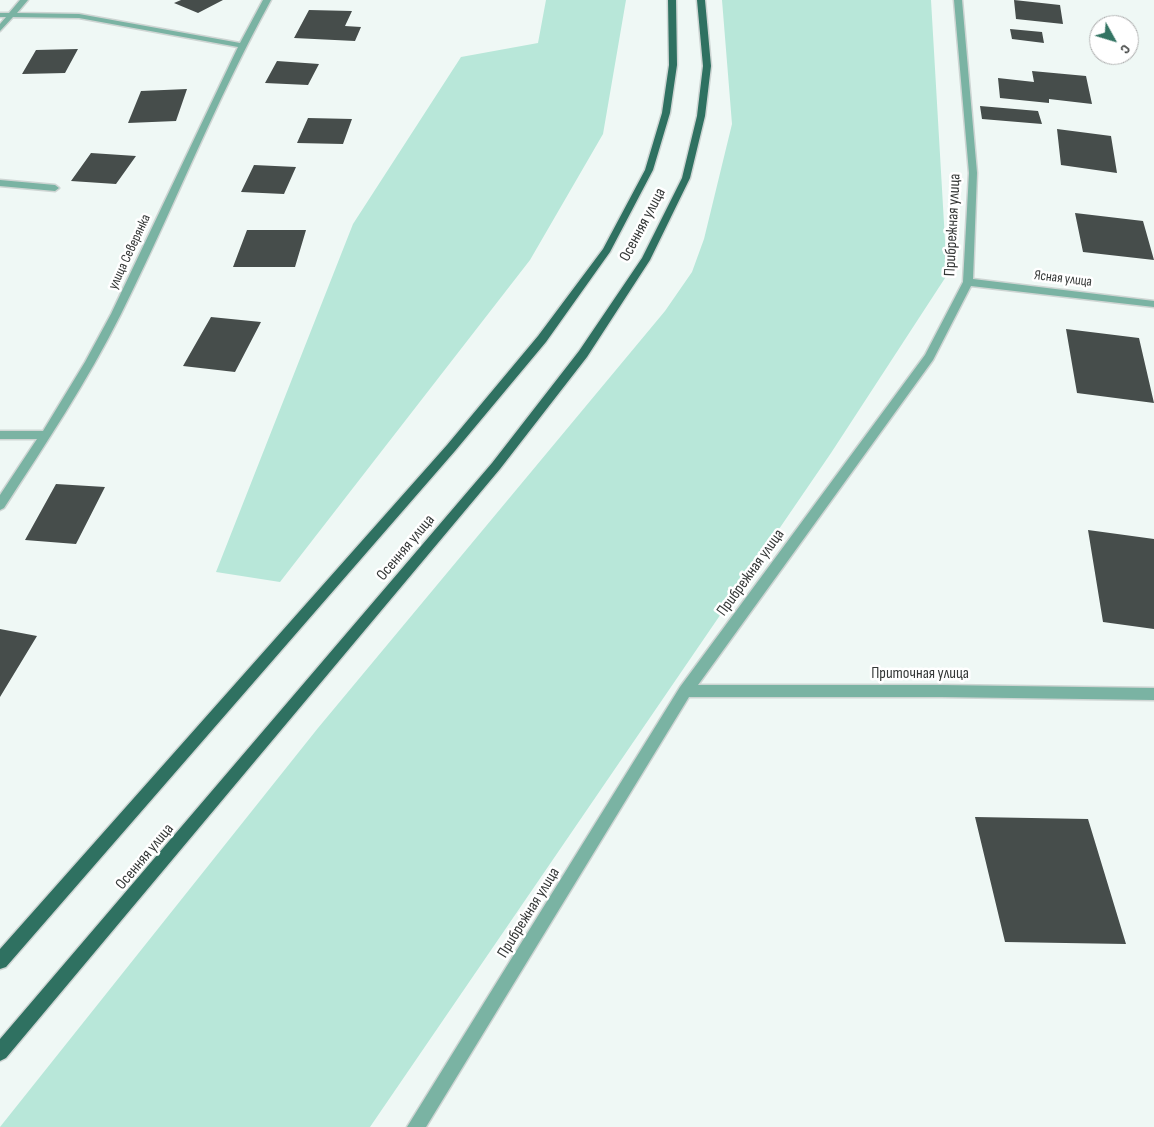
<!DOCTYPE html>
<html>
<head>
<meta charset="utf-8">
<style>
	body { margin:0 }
	#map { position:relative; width:1154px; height:1127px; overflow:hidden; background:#eff8f5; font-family:"Sofia Sans Condensed",sans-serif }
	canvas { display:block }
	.north { position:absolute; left:1089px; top:15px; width:50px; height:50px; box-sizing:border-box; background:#fff; border:1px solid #aeafaf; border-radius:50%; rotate:129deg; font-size:14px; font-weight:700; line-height:20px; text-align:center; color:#353837 }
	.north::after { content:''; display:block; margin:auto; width:18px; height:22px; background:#337463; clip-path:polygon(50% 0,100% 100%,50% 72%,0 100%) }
</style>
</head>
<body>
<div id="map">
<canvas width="1154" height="1127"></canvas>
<div class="north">С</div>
</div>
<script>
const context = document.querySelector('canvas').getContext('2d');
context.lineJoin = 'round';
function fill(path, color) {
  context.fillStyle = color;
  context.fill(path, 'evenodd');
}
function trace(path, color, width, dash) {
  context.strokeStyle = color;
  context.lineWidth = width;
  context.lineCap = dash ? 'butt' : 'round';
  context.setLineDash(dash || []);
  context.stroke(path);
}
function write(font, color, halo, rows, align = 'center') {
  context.font = font + ' "Sofia Sans Condensed",sans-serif';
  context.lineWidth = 5;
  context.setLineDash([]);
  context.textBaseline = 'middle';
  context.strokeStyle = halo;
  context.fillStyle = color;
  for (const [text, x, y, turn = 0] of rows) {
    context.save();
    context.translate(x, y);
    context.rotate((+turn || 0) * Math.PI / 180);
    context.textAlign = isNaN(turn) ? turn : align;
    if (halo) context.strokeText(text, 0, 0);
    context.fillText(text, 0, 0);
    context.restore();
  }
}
fill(new Path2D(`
	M546,0H626L603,134L530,260L280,582L216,572L353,224L461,57L538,43Z
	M722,0H931L947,275L831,453L370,1127H0L318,728L665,311L692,272L704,239L732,124Z`), '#b8e7d9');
fill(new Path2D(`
	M181,0H223L198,13L174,3Z
	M1014,0L1060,5L1063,24L1016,19Z
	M309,10L352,11L345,26L361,27L355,41L294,38Z
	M1010,29L1042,32L1044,43L1012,39Z
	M78,49L65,73L22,74L36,50Z
	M277,61L319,64L308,85L265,83Z
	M1032,71L1086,76L1092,104L1049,99V103L1000,98L998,78L1034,82Z
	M187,89L176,121L128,123L141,91Z
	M980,106L1038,111L1042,124L982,119Z
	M308,118L352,119L343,144L297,143Z
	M1057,129L1111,136L1117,173L1061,165Z
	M91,153L136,156L116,184L71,181Z
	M254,165L296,167L284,194L241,192Z
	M1075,213L1143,221L1154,260L1083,252Z
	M247,230H306L295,267H233Z
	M211,317L261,322L235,372L183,366Z
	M1066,329L1139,338L1154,403L1077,393Z
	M56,484L105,487L76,544L25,540Z
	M1088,530L1154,539V629L1103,622Z
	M0,629L37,636L0,697Z
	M975,817L1088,819L1126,944L1005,942Z`), '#464d4b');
const minor = new Path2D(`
	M20,0H28L17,13L79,14L240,43L263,0H271C215,102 173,210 121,314C87,382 45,445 4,508L0,510V495L37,439H0V431H43L85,362L111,314L238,47L79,18L13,17L0,31V24L6,17H0V13H9Z
	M954,0H962L977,173L973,279L1154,301V307L971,286L933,360L698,685H942L1154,688V700L942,697H689L426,1127H407L680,687L925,355L963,282L969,173Z
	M0,180L55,185L59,188L55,191L0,186Z`);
const major = new Path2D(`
	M668,0H676L677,65L670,113L653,170L610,252L546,342L455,451L6,967L0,969V949L447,445L538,336L603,249L645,170L662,113L669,65Z
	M697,0H705L711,66L705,116L690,178L650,260L587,357L500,469L6,1058L0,1061V1039L492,463L579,351L642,258L682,178L697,116L703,66Z`);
trace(minor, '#ced5d3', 3);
trace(major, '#ced5d3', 3);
fill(minor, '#7ab3a3');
fill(major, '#2f7161');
write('14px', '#353837', '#fff', [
	["улица Северянка",130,252,-65],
	["Ясная улица",1063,279,7]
]);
write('16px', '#353837', '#fff', [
	["Осенняя улица",643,225,-62],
	["Прибрежная улица",953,225,-87],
	["Осенняя улица",406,548,-50],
	["Прибрежная улица",751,573,-54],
	["Приточная улица",920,674],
	["Осенняя улица",145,857,-50],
	["Прибрежная улица",529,913,-58]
]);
</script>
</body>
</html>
